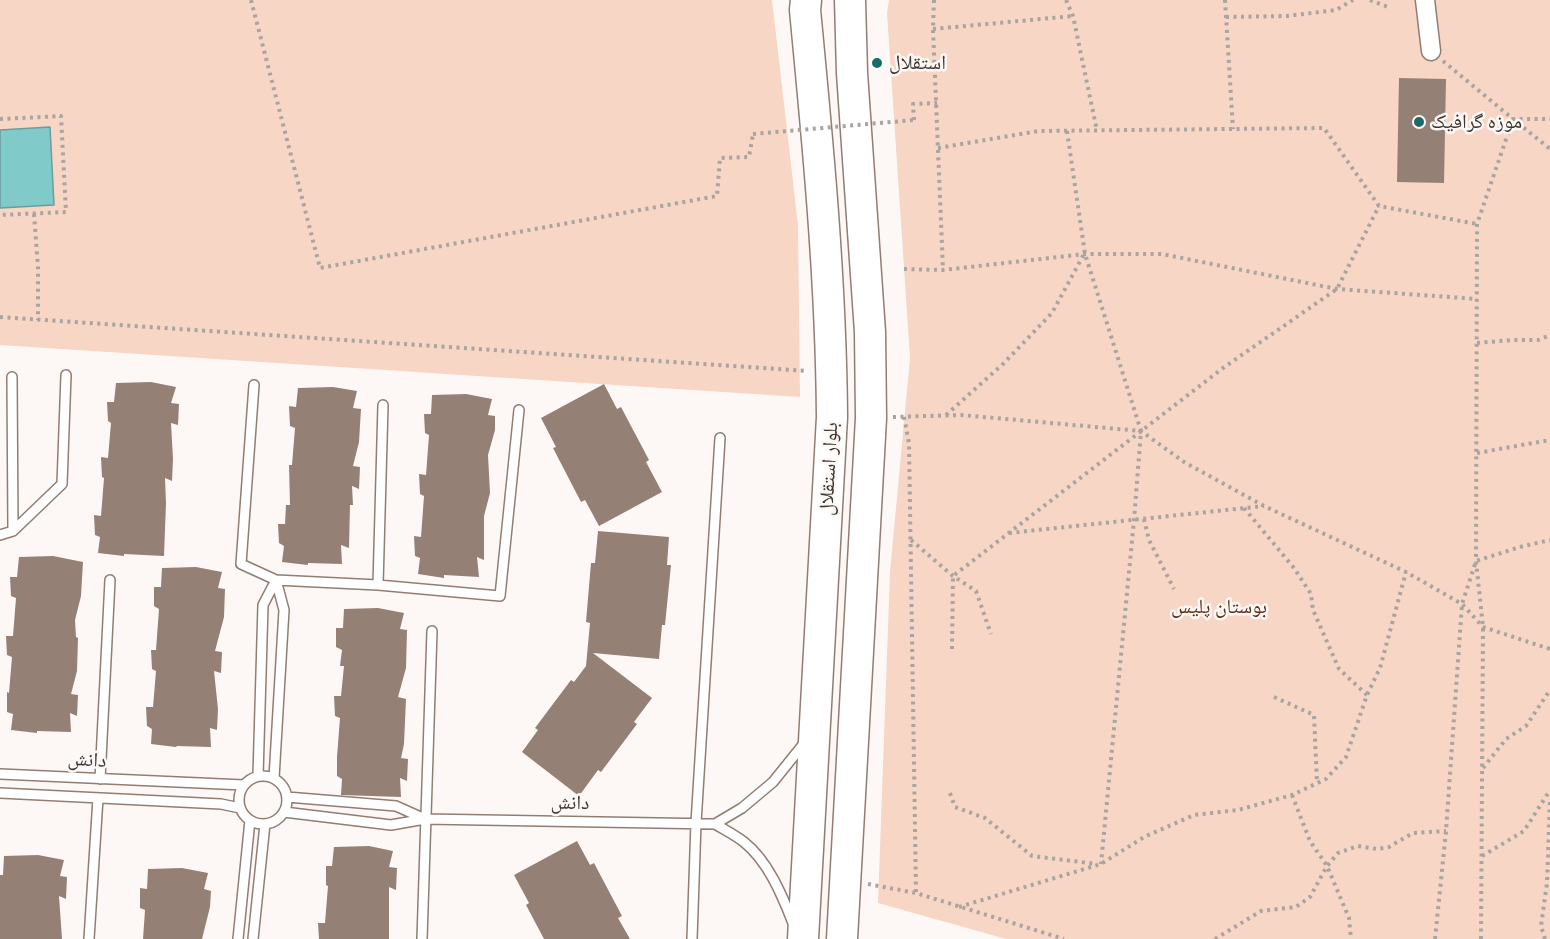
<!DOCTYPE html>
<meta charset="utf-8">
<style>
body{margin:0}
canvas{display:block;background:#fdf8f6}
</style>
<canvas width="1550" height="939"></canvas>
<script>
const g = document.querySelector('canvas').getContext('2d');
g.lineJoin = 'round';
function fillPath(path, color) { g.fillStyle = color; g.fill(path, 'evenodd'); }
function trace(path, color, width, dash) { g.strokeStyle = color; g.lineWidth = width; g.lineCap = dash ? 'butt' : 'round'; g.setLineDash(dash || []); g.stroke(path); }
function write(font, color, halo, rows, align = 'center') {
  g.font = font + ' Cabin,"Noto Naskh Arabic",sans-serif'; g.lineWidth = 5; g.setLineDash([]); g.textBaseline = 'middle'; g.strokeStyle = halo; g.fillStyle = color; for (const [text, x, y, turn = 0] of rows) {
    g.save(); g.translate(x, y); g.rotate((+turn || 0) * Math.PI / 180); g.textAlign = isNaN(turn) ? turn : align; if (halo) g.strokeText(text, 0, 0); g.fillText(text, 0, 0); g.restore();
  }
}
const green = new Path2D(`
 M0 0H772L798 225 800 397 0 345Z
 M889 0H1550V939H1006L878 903 890 572 910 358 887 13Z`);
const water = new Path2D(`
 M50 127 54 205 0 208V130Z`);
const building = new Path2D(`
 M1399 78 1446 79 1444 183 1397 182Z
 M151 382 176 387 171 403 179 404 178 425 171 423 173 459 172 481 165 478 166 503 164 556 124 554V556L98 553 100 537 95 535 94 515 101 516 104 478 102 477 101 457 108 458 111 423 108 421 107 402H114L116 383Z
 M604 384 617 409 621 407 649 460 646 462 662 492 599 526 585 500 581 502 553 448 556 447 541 418Z
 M333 387 357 391 353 408 361 409 359 442 353 466 360 467 359 489 352 486 353 505H350L349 548 341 545 342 564 308 563V565L282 562 284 546 279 543 278 524H285L286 505H290L289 465H292L295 428 290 426 289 406 296 407 298 388Z
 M466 394 492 399 488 415 495 416V430L488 455 490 493 484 516V560L477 557 479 577 444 575V578L418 574 420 558 415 556 414 536 421 537 424 496 420 494 419 474 426 475 429 435 425 433 424 414H431L432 395Z
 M598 531 669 537 667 565H671L665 625H662L659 659 593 653 652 698 634 722 637 724 601 772 598 770 579 796 522 752 538 730 535 728 571 680 574 682 586 666 590 623 586 622 591 563H595Z
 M53 556 83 562 81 596 75 620 76 637 78 638 77 671 71 694 78 695 77 716 70 713 71 732 37 731V733L11 730 13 714 7 712V692L9 693 12 657 7 655 6 636H13L16 598 11 596 10 577H17L19 557Z
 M196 567 222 572 218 588 225 589 224 617 215 651 222 652 221 673 214 671 218 709 217 730 210 728 211 747 177 746 176 747 151 744 152 729 147 726 146 707H153L156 671 152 669 151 650H156L159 609 154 606V587H161L162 568Z
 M378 608 404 613 400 629 407 630 406 668 398 697 406 699 404 744 401 758 408 759 407 781 400 778 401 797 341 795 342 779 337 776V757L340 718 335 716 334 696H341L344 666H340L342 650 336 647V628H343L344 609Z
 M577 841 590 865 594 863 622 916 618 918 630 939H544L526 905 529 903 514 875Z
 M369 846 393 851 389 867 397 868 396 890 389 887V939H319L318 923H325L328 886 326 885V866H332L334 847Z
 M38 855 64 860 60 876 67 877 66 899 59 896 62 939H0V875H3L4 856Z
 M182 868 208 873 204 889 211 891 210 907 202 939H143L145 910 140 908V888L147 889 148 869Z`);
const path = new Path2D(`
 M251 0 320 268 717 196 720 158 749 157 753 134
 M934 0 933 29 943 270
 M1066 0 1073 16 1097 131
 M1225 0 1233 129
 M1370 0 1388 7
 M1226 17 1287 16 1336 10 1353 0
 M933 29 1073 16
 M1443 61 1513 119H1550
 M0 119 61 116 66 212 0 215
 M914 120 913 104 937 103
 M1067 131 1085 254 1141 431 1134 520 1101 864
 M938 148 1038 131 1324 128 1379 206 1477 224
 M34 214 38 267V320
 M904 269 943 270 1085 254H1162L1337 289 1477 299
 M0 317 807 371
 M1477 343 1512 340H1538L1550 335
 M946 415 1003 364 1052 313 1084 254
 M893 417 961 415 1141 431 1184 462 1264 506 1406 572 1462 604 1483 627 1550 649
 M904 417 909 443 916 893
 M1477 453 1550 440
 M1244 508 1294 568 1311 594 1313 610 1339 669 1367 695
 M1144 519 1149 540 1174 589
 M1009 533 1264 506
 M911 540 953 576 976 591 991 634
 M952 649 953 576 1223 368 1337 289 1379 206
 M1274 697 1314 715 1317 783
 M1483 768 1506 739 1526 726 1550 690
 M950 793 955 807 985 818 1032 856 1097 864
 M1292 795 1310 841 1327 866 1349 918 1351 939
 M1482 856 1524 831 1550 790
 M868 884 916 893 1064 939
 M959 907 1101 864 1144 837 1194 815 1238 810 1292 795 1326 779 1346 757 1367 695 1380 668 1406 572
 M1215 939 1261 911 1296 907 1310 897 1327 866 1338 853 1358 846 1377 849 1389 847 1413 833 1446 831
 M1435 939 1446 831 1462 604 1476 561 1520 547 1550 540
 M1481 939 1483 627 1476 561 1477 224 1513 119 1550 149
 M1545 939 1541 926 1547 883 1550 799`);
const lane = new Path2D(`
 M12 377 13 531
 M254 385 241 564 276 580 378 585 500 596 519 410
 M0 535 13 531 62 484 66 375
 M378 585 383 405
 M0 774 244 785
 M239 800a24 24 0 1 1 48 0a24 24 0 1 1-48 0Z
 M258 776 263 605 276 580
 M274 778 284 610 276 580
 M100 779 110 580
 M0 793 221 804 240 808
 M287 797 396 806 425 819
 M284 812 391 825 425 819 715 824C725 830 735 835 744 842 768 861 782 895 793 923
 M715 824 742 808 773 782 806 741
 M89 939 98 798
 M238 939 250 820
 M253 939 265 824
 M422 939 432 631
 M692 939 696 823 720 438`);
const street = new Path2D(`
 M1425 0 1431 51`);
const primary = new Path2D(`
 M803 939 832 417C831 281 818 145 805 10L806 0
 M842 939 871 418 870 332 852 73 850 0`);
const pathBridge = new Path2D(`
 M753 134 914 120`);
const markers = [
 [877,63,6,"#1b6969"],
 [1419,122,6,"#1b6969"]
];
const poiNames = [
 ["استقلال",889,63],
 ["موزه گرافیک",1431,122]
];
const streetNames = [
 ["بلوار استقلال",829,469,-87],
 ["دانش",87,760,3],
 ["دانش",570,803,1]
];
const parkNames = [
 ["بوستان پلیس",1219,607]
];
fillPath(green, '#f7d6c6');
fillPath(water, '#80caca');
trace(water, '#6c9d9c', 1.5);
fillPath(building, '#958075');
trace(lane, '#927d73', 12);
trace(street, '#927d73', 21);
trace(primary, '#927d73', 33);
trace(path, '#aaa4a0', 4, [3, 4.5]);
trace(lane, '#fff', 9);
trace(street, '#fff', 18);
trace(primary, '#fff', 30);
trace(pathBridge, '#aaa4a0', 4, [3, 4.5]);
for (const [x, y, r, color] of markers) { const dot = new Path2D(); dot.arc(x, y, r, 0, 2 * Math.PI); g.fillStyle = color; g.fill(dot); trace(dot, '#fdf8f6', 2); }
write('20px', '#3e3530', '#fdf8f6', poiNames, 'left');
write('20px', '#3e3530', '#fdf8f6', streetNames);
write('20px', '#5c2a0d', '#fdf8f6', parkNames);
</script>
